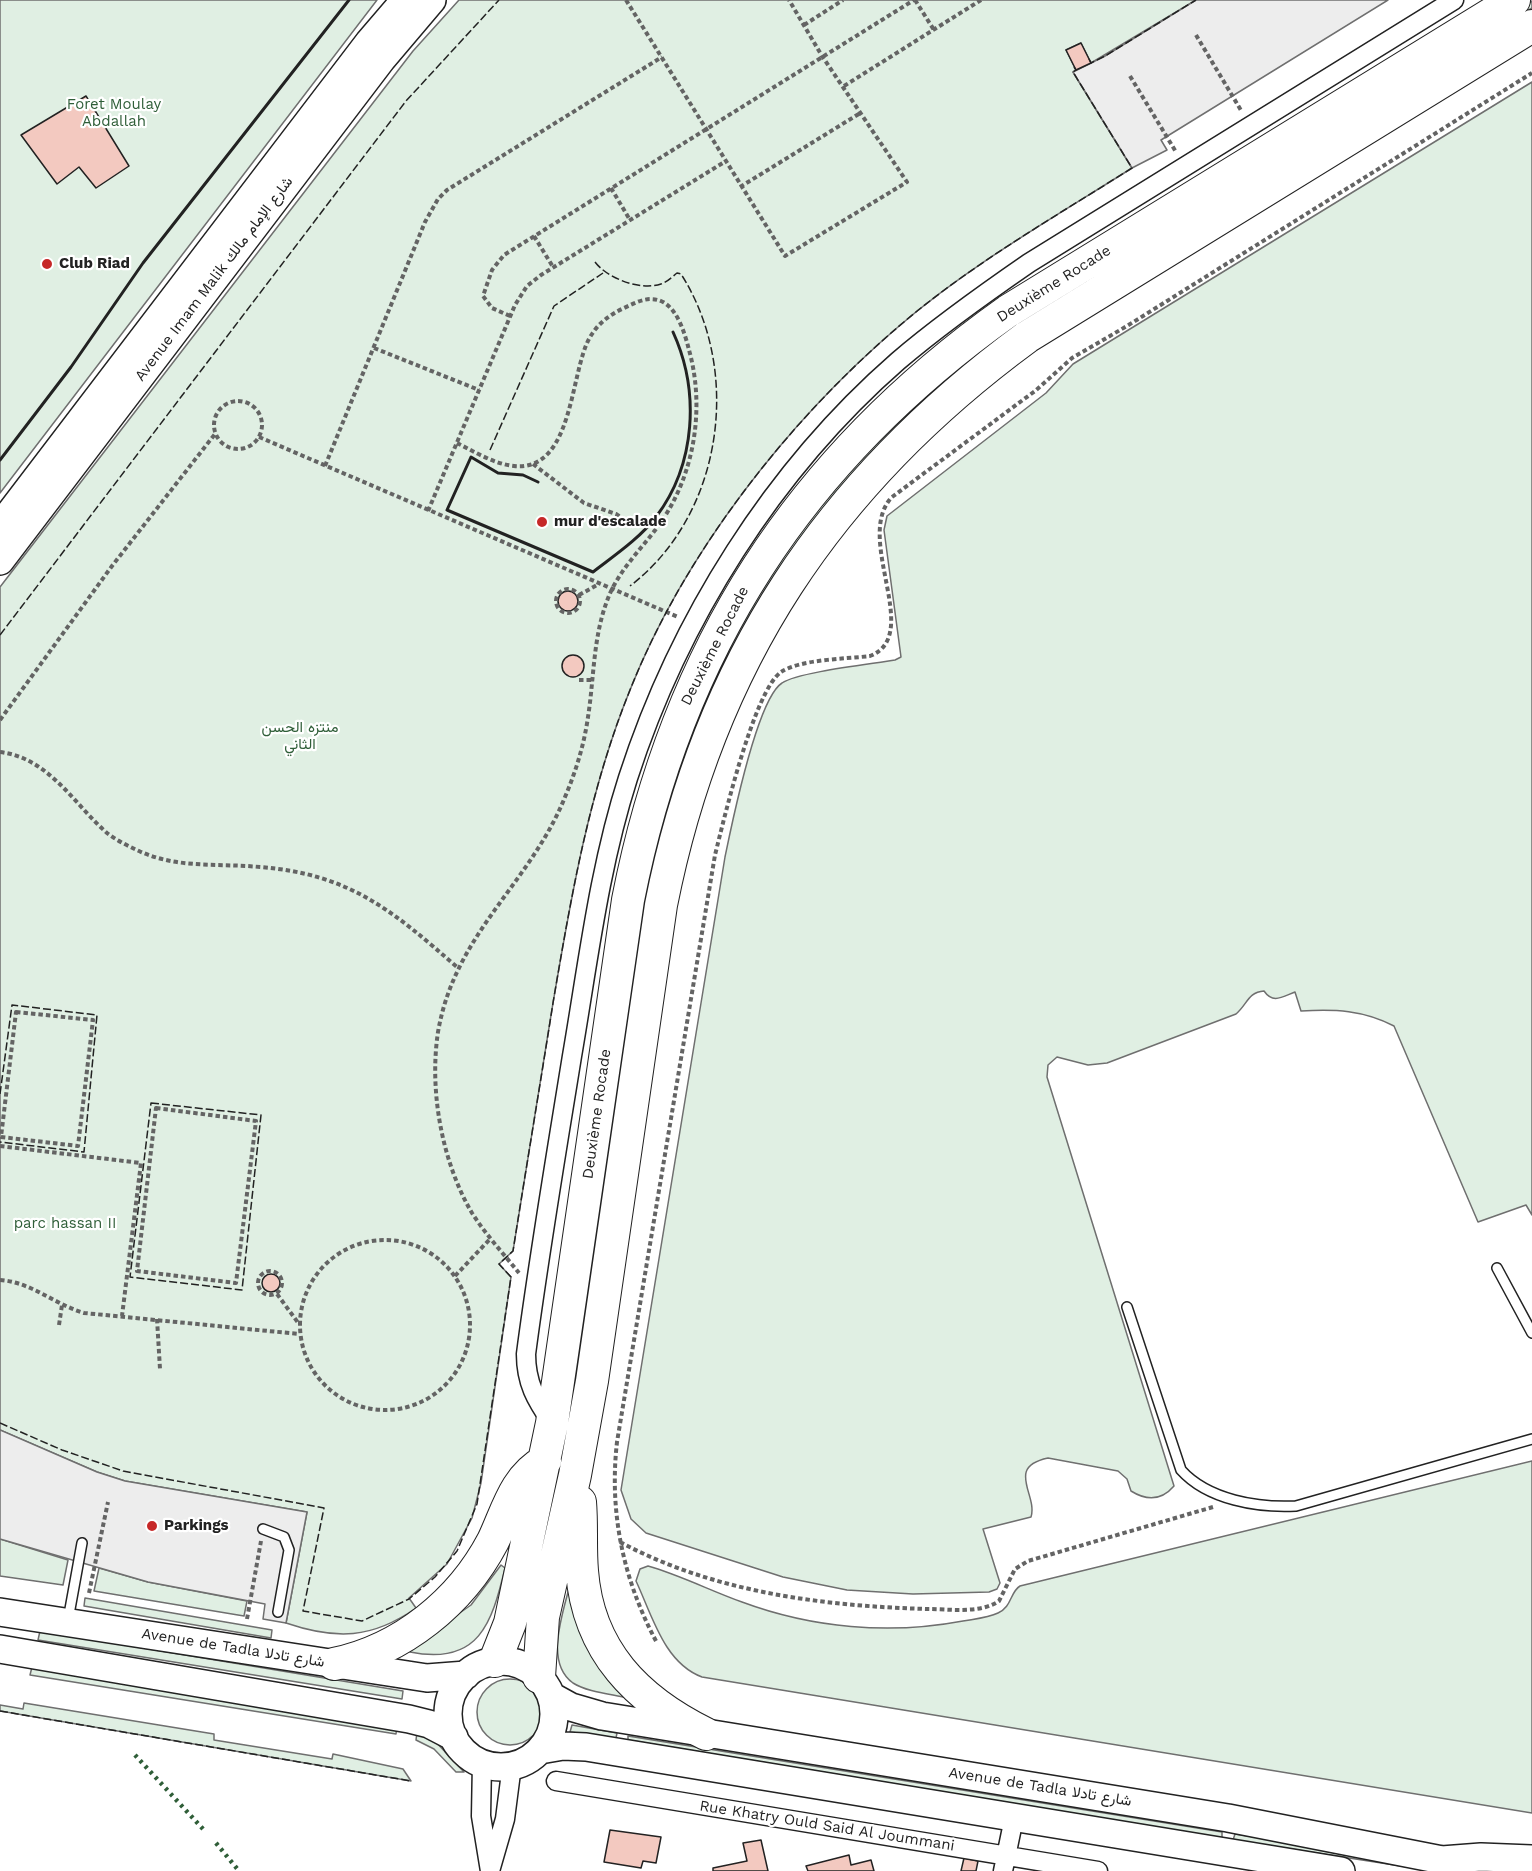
<!DOCTYPE html>
<meta charset="utf-8">
<style>
body{margin:0}
canvas{display:block;background:#fff}
</style>
<canvas width="1532" height="1871"></canvas>
<script>
const g = document.querySelector('canvas').getContext('2d');
g.lineJoin = 'round';
function fillPath(path, color) { g.fillStyle = color; g.fill(path, 'evenodd'); }
function trace(path, color, width, dash) { g.strokeStyle = color; g.lineWidth = width; g.lineCap = dash ? 'butt' : 'round'; g.setLineDash(dash || []); g.stroke(path); }
function write(font, color, halo, rows, align = 'center') {
  g.font = font + ' "Work Sans",Vazirmatn,sans-serif'; g.lineWidth = 4.5; g.setLineDash([]); g.textBaseline = 'middle'; g.strokeStyle = halo; g.fillStyle = color; for (const [text, x, y, turn = 0] of rows) {
    g.save(); g.translate(x, y); g.rotate((+turn || 0) * Math.PI / 180); g.textAlign = isNaN(turn) ? turn : align; if (halo) g.strokeText(text, 0, 0); g.fillText(text, 0, 0); g.restore();
  }
}
const green = new Path2D(`
 M0 0H377L0 493Z
 M459 0H1196L1091 63 1081 43 1066 50 1076 70 1073 72 1132 168C1053 218 970 265 898 327 787 422 684 554 630 690 589 791 571 897 553 1003 540 1086 526 1168 513 1251L499 1264 511 1277 481 1483 472 1518 447 1564 409 1598 416 1608C372 1639 336 1640 286 1623L307 1512 125 1481 97 1472 0 1430V587L413 51Z
 M1532 1V8L1027 322C995 345 963 367 933 393 785 524 689 698 649 891L569 1439 529 1626 524 1625 560 1464 645 890 674 776 718 667 755 598 822 501 901 414 1023 316Z
 M1532 82V1215L1526 1205 1478 1222 1394 1026C1363 1010 1335 1009 1301 1011L1295 992C1282 997 1273 1004 1264 991 1248 992 1247 1005 1236 1014L1107 1063 1088 1065 1057 1057 1048 1065 1047 1077 1174 1486C1162 1500 1147 1501 1131 1491L1127 1479 1118 1471 1048 1458C1005 1467 1038 1495 1031 1517L983 1529 1000 1583 997 1589 989 1592 913 1594 847 1590 783 1577 646 1533 631 1519 621 1490 725 857C732 823 757 699 782 683 798 672 872 664 895 660L901 657 884 530 887 516 1046 393 1073 364Z
 M1532 1461V1813L702 1677C664 1663 652 1615 636 1581L640 1569 648 1566C680 1575 711 1591 742 1602 812 1628 889 1635 963 1621 974 1619 988 1618 998 1613 1012 1607 1010 1592 1020 1586Z
 M0 1539 68 1560 63 1585 0 1576Z
 M501 1565 505 1568C492 1623 479 1666 410 1652V1648L471 1605Z
 M99 1568 148 1582 247 1601 244 1616 94 1591Z
 M572 1576 628 1698C611 1694 587 1692 573 1683 542 1661 566 1606 572 1576Z
 M85 1598 272 1630 271 1638 84 1606Z
 M40 1631 403 1691 402 1699 38 1640Z
 M32 1667 397 1726 396 1734 30 1675Z
 M477 1712a33 33 0 1 1 66 0a33 33 0 1 1-66 0Z
 M24 1703 214 1734V1740L332 1759 333 1754 403 1769 411 1781 0 1711V1705L23 1709Z
 M572 1725 617 1733 616 1738 570 1732Z
 M417 1732 434 1740 464 1772H456L434 1749 416 1740Z
 M628 1736 1222 1832V1838L628 1740Z
 M1235 1834 1300 1844 1433 1871 1233 1840Z`);
const parking = new Path2D(`
 M1196 0H1388L1161 140 1167 150 1132 168 1073 72 1105 56Z
 M0 1430 97 1472 125 1481 307 1512 286 1623 263 1619 265 1604 148 1582 0 1539Z`);
const building = new Path2D(`
 M1081 43 1091 63 1076 70 1066 50Z
 M86 96 129 166 96 188 79 167 57 184 21 135Z
 M558 601a10 10 0 1 1 20 0a10 10 0 1 1-20 0Z
 M562 666a11 11 0 1 1 22 0a11 11 0 1 1-22 0Z
 M262 1283a9 9 0 1 1 18 0a9 9 0 1 1-18 0Z
 M610 1830 661 1837 656 1863 643 1861 641 1868 604 1862Z
 M761 1840 768 1871H713V1868L747 1861 743 1843Z
 M849 1855 851 1865 871 1860 874 1871H808L806 1866Z
 M964 1858 978 1861 976 1871H961Z`);
const path = new Path2D(`
 M626 0 785 256 907 182 822 56 789 0
 M915 0 934 30
 M804 25 843 0
 M1196 35 1242 112
 M1130 76 1176 152
 M844 86 981 0
 M740 187 862 112
 M611 188 630 220
 M534 236 553 267
 M510 316 492 308 483 296 492 270 504 255 914 0
 M374 348 479 390
 M214 425a24 24 0 1 1 48 0a24 24 0 1 1-48 0Z
 M259 437 678 617
 M457 443C475 452 494 464 514 466 573 472 570 374 589 339 597 324 609 315 624 308 637 302 649 295 663 302 678 310 685 334 689 350 705 407 695 473 661 522 643 548 618 570 607 601 593 638 594 679 588 717 584 745 576 771 565 797 530 884 455 933 438 1032 429 1091 442 1162 472 1213 486 1235 503 1253 519 1273
 M533 464 584 503 616 514 630 523
 M325 466 425 222 438 199 447 190 662 57
 M428 511 515 305 527 286 541 275 726 161
 M556 601a12 12 0 1 1 24 0a12 12 0 1 1-24 0Z
 M579 595 599 584
 M579 680H592
 M0 720 112 566 215 434
 M0 752C49 758 73 803 107 833 116 840 128 846 139 851 178 869 218 863 260 867 350 874 393 911 458 968
 M16 1012 93 1020 78 1146 1 1137Z
 M156 1108 256 1121 236 1283 137 1271Z
 M0 1146 141 1163 122 1316
 M300 1325a85 85 0 1 1 170 0a85 85 0 1 1-170 0Z
 M258 1283a12 12 0 1 1 24 0a12 12 0 1 1-24 0Z
 M455 1276 490 1239
 M0 1280C31 1282 54 1304 84 1313L299 1334
 M277 1294 299 1324
 M157 1319 160 1369
 M59 1325 62 1305
 M620 1542C713 1592 822 1606 927 1609 949 1609 980 1614 999 1601L1015 1569 1028 1561 1213 1507
 M89 1593 108 1502
 M247 1619 261 1541
 M656 1641C623 1579 609 1512 617 1442L715 855C724 819 754 691 781 672 801 659 846 659 870 656 924 635 853 538 892 497L1035 391 1072 358 1127 326 1532 73`);
const lane = new Path2D(`
 M1497 1268 1532 1333
 M1127 1307 1181 1470C1208 1500 1258 1508 1296 1506L1532 1439
 M263 1529 284 1537 289 1550 278 1612
 M68 1620 82 1543`);
const street = new Path2D(`
 M552 1423C536 1400 526 1383 526 1354 539 1255 556 1155 572 1056 588 963 599 868 628 778 679 620 773 470 898 361 940 325 984 294 1029 263L1454 0
 M482 1763 481 1816 490 1871
 M556 1781 1098 1871
 M490 1871 505 1819 512 1765
 M1003 1871 1014 1818`);
const primary = new Path2D(`
 M0 526 369 42 405 0
 M0 561 382 59 432 0
 M0 1612 427 1678 466 1675
 M0 1649 409 1719 429 1724 454 1737
 M448 1714a53 53 0 1 1 106 0a53 53 0 1 1-106 0Z
 M551 1696 571 1707 602 1716 1228 1818 1442 1860 1481 1857 1532 1859
 M540 1750 563 1746 586 1747 1341 1871`);
const highway = new Path2D(`
 M580 1502C582 1525 580 1548 582 1571 588 1651 637 1700 706 1734
 M495 1661 510 1623 552 1423 628 900C677 649 799 459 1008 311L1514 0
 M334 1664C402 1650 461 1602 493 1541 507 1512 514 1478 545 1461
 M539 1677 543 1617 575 1475 592 1381 661 905C709 662 828 483 1027 337L1532 26`);
const hedge = new Path2D(`
 M135 1755 203 1829
 M216 1843 239 1871`);
const fence = new Path2D(`
 M1089 59 1091 63 1105 56 1196 0
 M595 262C607 278 640 291 661 284 667 282 672 277 677 273L681 274C743 371 723 515 630 586
 M490 450 554 306 603 273
 M0 635 406 101 499 0
 M0 1094 12 1005 97 1015 84 1152 0 1142
 M151 1103 261 1115 242 1290 130 1277Z
 M0 1423 62 1450 123 1471 324 1508 303 1611 362 1621 409 1599 435 1577 457 1551 477 1504 511 1277 499 1264 513 1251C526 1168 540 1086 553 1003 571 897 589 791 630 690 684 554 787 422 898 327 970 265 1053 218 1132 168L1073 72 1076 70 1074 67
 M0 1711 411 1781`);
const wall = new Path2D(`
 M0 460 71 367 143 263 349 0
 M538 482 523 475 498 473 471 457 447 510 593 572C615 555 639 539 656 517 696 464 700 391 673 332`);
const markers = [
 [47,264,6,"#c62828"],
 [542,522,6,"#c62828"],
 [152,1526,6,"#c62828"]
];
const parkNames = [
 ["Foret Moulay",114,105],
 ["Abdallah",114,122],
 ["منتزه الحسن",300,728],
 ["الثاني",300,745],
 ["parc hassan II",65,1224]
];
const poiNames = [
 ["Club Riad",59,264],
 ["mur d'escalade",554,522],
 ["Parkings",164,1526]
];
const streetNames = [
 ["Avenue Imam Malik شارع الإمام مالك",214,279,-53],
 ["Deuxième Rocade",1054,284,-32],
 ["Deuxième Rocade",715,646,-63],
 ["Deuxième Rocade",597,1114,-82],
 ["Avenue de Tadla شارع تادلا",233,1648,9],
 ["Avenue de Tadla شارع تادلا",1040,1787,9],
 ["Rue Khatry Ould Said Al Joummani",827,1826,9]
];
fillPath(green, '#e0efe3');
trace(green, '#6f6f6f', 1.5);
fillPath(parking, '#ededed');
trace(parking, '#6f6f6f', 1.5);
fillPath(building, '#f3c9c0');
trace(building, '#222', 1.5);
trace(lane, '#222', 12);
trace(street, '#222', 21);
trace(primary, '#222', 30);
trace(highway, '#222', 34);
trace(path, '#646464', 4, [4.5, 3]);
trace(lane, '#fff', 9);
trace(street, '#fff', 18);
trace(primary, '#fff', 27);
trace(highway, '#fff', 32);
trace(hedge, '#2f5e38', 4.5, [3, 4.5]);
trace(fence, '#222', 1.5, [8, 3]);
trace(wall, '#222', 3);
for (const [x, y, r, color] of markers) { const dot = new Path2D(); dot.arc(x, y, r, 0, 2 * Math.PI); g.fillStyle = color; g.fill(dot); trace(dot, '#fff', 2); }
write('15px', '#2f5e38', '#fff', parkNames);
write('bold 15px', '#222', '#fff', poiNames, 'left');
write('15px', '#222', '#fff', streetNames);
</script>
